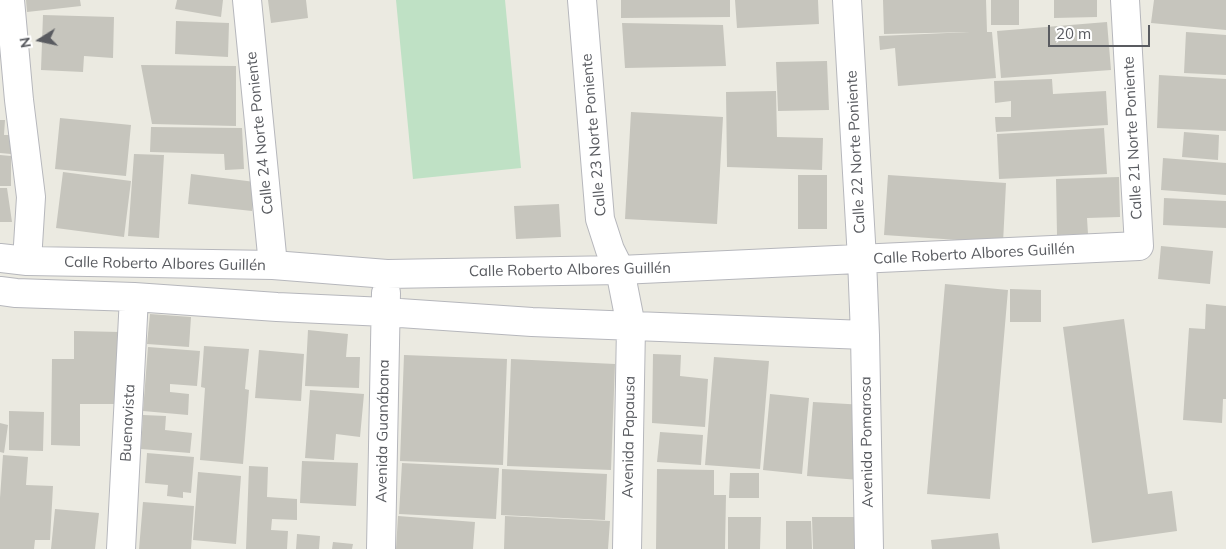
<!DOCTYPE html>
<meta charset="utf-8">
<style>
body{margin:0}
#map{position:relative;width:1226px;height:549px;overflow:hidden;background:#ebeae1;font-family:Mulish,sans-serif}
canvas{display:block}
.north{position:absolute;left:15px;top:15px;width:50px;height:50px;-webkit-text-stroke:4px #fff;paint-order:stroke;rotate:260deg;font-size:14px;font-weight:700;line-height:20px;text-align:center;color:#595b60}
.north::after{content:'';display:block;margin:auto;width:18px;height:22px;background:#595b60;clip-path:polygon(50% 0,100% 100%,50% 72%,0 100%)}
.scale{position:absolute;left:1048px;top:25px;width:102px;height:22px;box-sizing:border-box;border:2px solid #595b60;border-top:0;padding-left:6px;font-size:15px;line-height:18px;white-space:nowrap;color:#595b60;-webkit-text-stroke:4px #fff;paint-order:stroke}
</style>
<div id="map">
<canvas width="1226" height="549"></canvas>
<div class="north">N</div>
<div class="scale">20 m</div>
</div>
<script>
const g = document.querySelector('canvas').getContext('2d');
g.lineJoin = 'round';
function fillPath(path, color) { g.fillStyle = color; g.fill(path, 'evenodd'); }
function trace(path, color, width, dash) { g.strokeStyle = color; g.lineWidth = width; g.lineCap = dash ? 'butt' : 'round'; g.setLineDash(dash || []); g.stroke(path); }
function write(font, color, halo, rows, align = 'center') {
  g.font = font + ' Mulish,sans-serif'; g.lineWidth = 5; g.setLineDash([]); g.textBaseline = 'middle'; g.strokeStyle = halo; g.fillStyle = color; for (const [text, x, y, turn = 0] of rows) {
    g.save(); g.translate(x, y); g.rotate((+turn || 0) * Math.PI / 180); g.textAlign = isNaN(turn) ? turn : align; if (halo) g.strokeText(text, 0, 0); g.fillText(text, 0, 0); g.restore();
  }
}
const green = new Path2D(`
 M396 0H505L521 168 413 179Z`);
const building = new Path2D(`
 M26 0H80L81 6 27 12Z
 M177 0H223L221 17 175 9Z
 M268 0H306L308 18 271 23Z
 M621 0H730V17L621 18Z
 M735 0H818L819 24 737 28Z
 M883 0H986L987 32H992L996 78 898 86 895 48 880 50 879 36 970 32 884 34Z
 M991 0H1019V25H991Z
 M1054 0H1097V17L1054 18Z
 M1154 0H1226V30L1151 23Z
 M43 15 114 17 113 58 84 56 83 72 41 70Z
 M176 21 229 23 228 57 175 54Z
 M1107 22 1111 70 1001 78 997 31Z
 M622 23 723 25 726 66 625 68Z
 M1186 32 1226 35V75L1184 73Z
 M827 61 829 110 778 111 776 62Z
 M141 65 236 66V126L152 124Z
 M1159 75 1226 79V131L1157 128Z
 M1052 79 1053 94 1106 91 1108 125 996 132 995 117H1011V101L995 103 994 81Z
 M776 91 777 137 823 138 822 170 727 167 726 92Z
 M631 112 723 117 717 224 625 219Z
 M60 118 131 125 126 176 55 169Z
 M0 120H5L4 135H12L11 154 0 153Z
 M151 127 242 128 244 169 225 170 224 154 150 152Z
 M1104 128 1107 174 999 179 997 134Z
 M1184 132 1219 135 1218 160 1182 157Z
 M134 154 164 155 159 238 128 236Z
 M0 155 11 156V186H0Z
 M1163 158 1226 163V195L1161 190Z
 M63 172 131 181 124 237 56 228Z
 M191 174 255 182 252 211 188 204Z
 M798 175H827V229H798Z
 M888 175 1006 183 1003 243 884 235Z
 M1119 177 1120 217 1087 218 1088 234 1057 235 1056 179Z
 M0 188H7L12 222H0Z
 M1164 198 1226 201V228L1163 225Z
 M559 204 561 237 516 239 514 206Z
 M1161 246 1213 251 1210 284 1158 279Z
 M945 284 1008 290 990 499 927 494Z
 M1010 289 1041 290V322H1010Z
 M1206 304 1226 306V399H1223L1222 423 1183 420 1189 328 1205 329Z
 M150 314 191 317 189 347 147 344Z
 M1124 319 1148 494 1172 491 1177 531 1092 543 1063 327Z
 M308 330 348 334 346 357H360L359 388 305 386Z
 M74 331 120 332 119 404H80V446L51 445 52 359H74Z
 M204 346 249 349 245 389 249 390 243 464 200 460 205 388 201 387Z
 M148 347 200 351 197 386 170 384V392L189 394 188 415 143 411Z
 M259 350 304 354 301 401 255 398Z
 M653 354 681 355 680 376 708 379 705 427 652 423Z
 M404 355 507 359 503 465 400 461Z
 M714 357 769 361 760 469 705 465Z
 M511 359 615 364 611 470 507 466Z
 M310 390 364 394 360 437 336 434 334 460 305 458Z
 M770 394 809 398 802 474 763 470Z
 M813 402 865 405 860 480 807 476Z
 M9 411 44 412 43 451 9 450Z
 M143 415 166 416 165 430 192 433 190 453 141 449Z
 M0 423 8 425 4 453 0 452Z
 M660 432 703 435 701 465 657 462Z
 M147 453 194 457 191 493 183 492V498L167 496 168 485 145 483Z
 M3 455 28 457 26 485 53 486 50 540H35L34 549H0V498Z
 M302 461 358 463 356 506 300 503Z
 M402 463 499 468 496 519 399 514Z
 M249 466 268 467 267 497 297 499V520L272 519 271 530 288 531 287 549H246Z
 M502 469 607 474 605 520 501 515Z
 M657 469 714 470V495H726L725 549H656Z
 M198 472 241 476 236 544 193 540Z
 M730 473H759V498H729Z
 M143 502 194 506 191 549H139Z
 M55 509 99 513 95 549H51Z
 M398 516 475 522 473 549H396Z
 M505 516 610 521 608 549H504Z
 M728 517H761L760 549H728Z
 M812 517H857L858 549H813Z
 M786 521H811L812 549H786Z
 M998 533 1000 549H932L931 540Z
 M297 534 320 536 319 549H296Z
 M333 542 353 544 352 549H332Z`);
const minor = new Path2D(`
 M10 0 19 100 31 197 27 261
 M247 0 273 265
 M582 0 600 219 610 250 620 270 631 326 627 549
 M847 0 862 259 865 335 869 549
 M0 258 27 261 273 265 387 274 620 270 1139 246 1125 0
 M0 291 16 293 134 297 277 307 385 312 532 322 865 335
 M121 549 134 297
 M381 549 386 293`);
const streetNames = [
 ["Calle 24 Norte Poniente",260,133,-96],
 ["Calle 23 Norte Poniente",594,135,-95],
 ["Calle 21 Norte Poniente",1133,138,-93],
 ["Calle 22 Norte Poniente",856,152,-93],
 ["Calle Roberto Albores Guillén",974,254,-3],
 ["Calle Roberto Albores Guillén",165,264,1],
 ["Calle Roberto Albores Guillén",570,270,-1],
 ["Buenavista",128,423,-87],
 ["Avenida Guanábana",383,431,-89],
 ["Avenida Papausa",629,437,-89],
 ["Avenida Pomarosa",867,442,-91]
];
fillPath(green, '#bfe1c5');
fillPath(building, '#c6c5bd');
trace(minor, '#b6b7bc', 30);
trace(minor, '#fff', 28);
write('15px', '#595b60', '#fff', streetNames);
</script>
